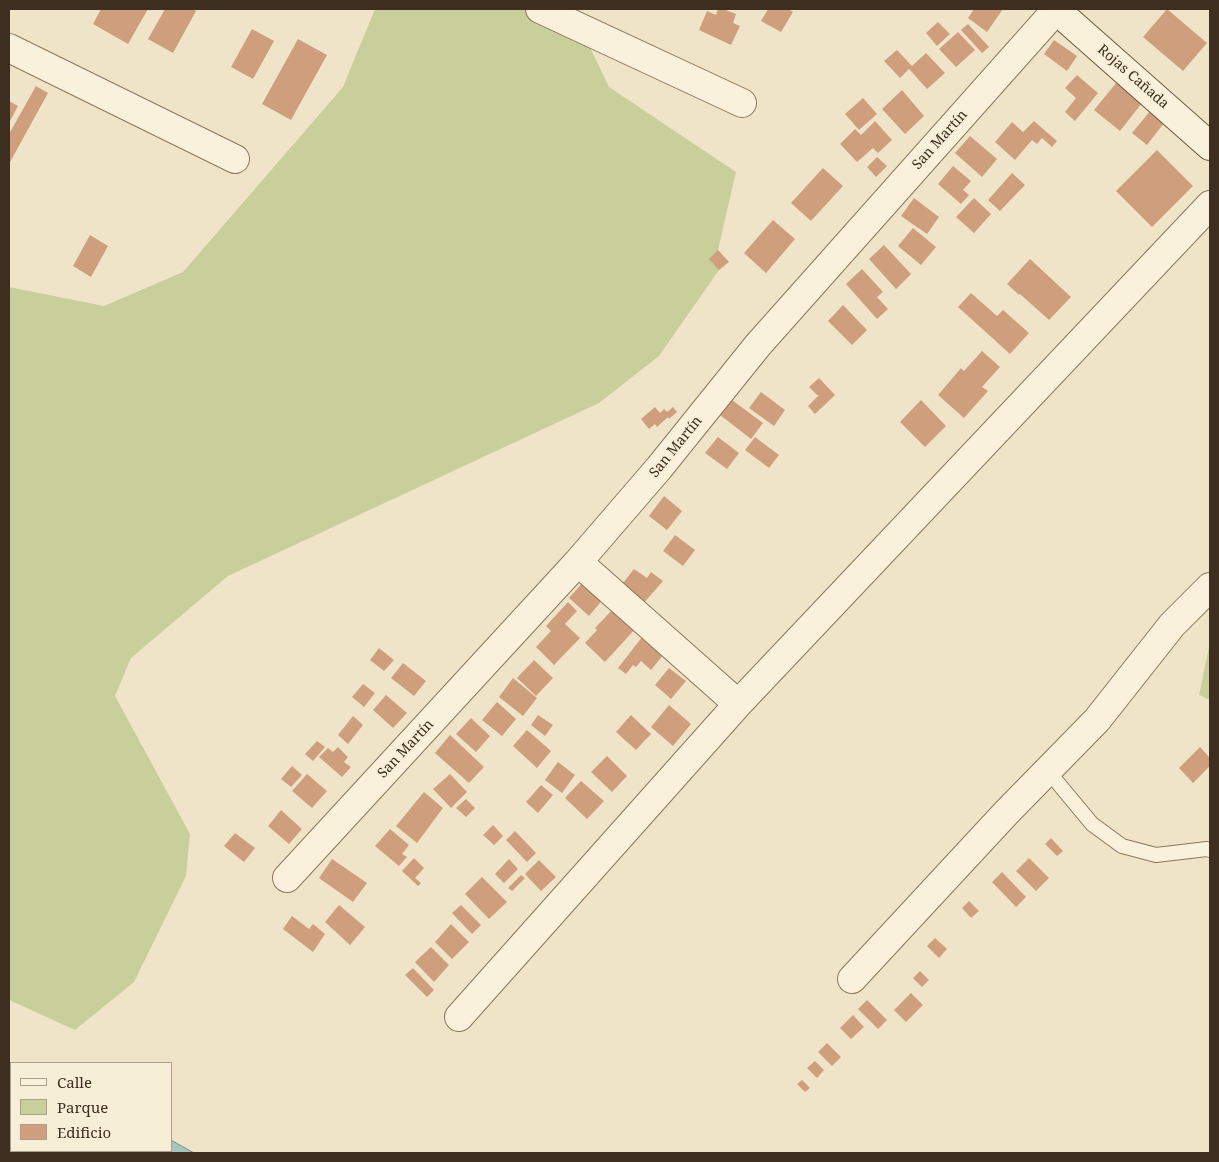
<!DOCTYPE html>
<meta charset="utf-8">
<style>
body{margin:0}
#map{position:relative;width:1219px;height:1162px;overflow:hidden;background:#f0e4c8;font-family:"Noto Serif",serif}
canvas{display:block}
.frame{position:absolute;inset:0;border:10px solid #3d2e20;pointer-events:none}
.legend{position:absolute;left:10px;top:1062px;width:162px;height:90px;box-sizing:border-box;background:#f7eed8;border:1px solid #ada18e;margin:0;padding:6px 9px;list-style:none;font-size:15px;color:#3d2e20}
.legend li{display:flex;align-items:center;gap:10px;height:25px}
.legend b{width:25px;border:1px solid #ada18e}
</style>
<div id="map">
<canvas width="1219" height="1162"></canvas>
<div class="frame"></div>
<ul class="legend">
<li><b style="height:6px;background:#faf1dc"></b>Calle</li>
<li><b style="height:14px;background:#c9cf9b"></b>Parque</li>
<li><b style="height:14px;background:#cf9f7d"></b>Edificio</li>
</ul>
</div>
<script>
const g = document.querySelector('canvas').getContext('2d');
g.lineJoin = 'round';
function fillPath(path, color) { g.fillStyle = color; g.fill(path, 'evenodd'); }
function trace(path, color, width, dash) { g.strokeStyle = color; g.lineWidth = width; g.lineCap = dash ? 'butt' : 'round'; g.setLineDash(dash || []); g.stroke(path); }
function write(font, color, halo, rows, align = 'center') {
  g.font = font + ' "Noto Serif",serif'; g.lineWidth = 4; g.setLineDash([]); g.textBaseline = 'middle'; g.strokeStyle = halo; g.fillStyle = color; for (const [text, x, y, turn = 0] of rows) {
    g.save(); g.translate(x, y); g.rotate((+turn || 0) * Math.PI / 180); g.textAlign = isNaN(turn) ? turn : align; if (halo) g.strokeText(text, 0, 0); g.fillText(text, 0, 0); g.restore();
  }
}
const green = new Path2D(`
 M375 9H577L574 14 609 87 736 172 718 250 719 270 659 356 599 403 228 576 131 658 115 696 190 834 186 876 134 982 75 1030 9 1000V287L104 306 183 272 343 87Z
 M1210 642V700L1199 695Z`);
const water = new Path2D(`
 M171 1140 194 1153H171L168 1151H171Z`);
const building = new Path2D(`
 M101 9H148L128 44 93 24Z
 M165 9H192L196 11 173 53 148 39Z
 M718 9H723L736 14 733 23 740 26 731 45 699 30 707 11 716 15Z
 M768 9H788L793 12 781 32 761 21Z
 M974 9H1003L987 32 968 18Z
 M1167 9 1207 43 1183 71 1143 37Z
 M938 22 950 34 937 46 926 33Z
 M968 24 989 47 982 53 961 30Z
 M252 29 274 41 253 79 231 67Z
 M958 32 975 50 956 67 939 49Z
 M298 39 327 55 291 120 262 104Z
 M1054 40 1077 56 1067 71 1044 54Z
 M897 50 912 66 926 53 945 73 927 89 909 69 900 78 884 61Z
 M1077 75 1098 93 1075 121 1065 112 1076 98 1065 88Z
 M1117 82 1142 103 1120 131 1094 110Z
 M36 86 48 93 9 164V134Z
 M902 90 924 116 905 134 882 109Z
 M863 98 877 114 859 130 845 114Z
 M9 101 18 106 9 123Z
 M1150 111 1164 123 1147 145 1132 133Z
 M875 121 892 140 878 153 873 148 857 162 840 144 855 129 861 135Z
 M1034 121 1057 141 1052 147 1042 138 1037 144 1032 140 1015 160 995 142 1012 122 1023 132Z
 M970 136 997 159 982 177 955 153Z
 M1157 150 1193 186 1152 227 1116 191Z
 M877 157 887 166 876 177 867 167Z
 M953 166 971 181 963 190 969 195 961 204 938 184Z
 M823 168 843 186 811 221 791 203Z
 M1012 173 1025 185 1000 211 988 200Z
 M914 198 939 217 927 234 901 216Z
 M974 198 991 214 974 233 956 217Z
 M773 220 795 239 766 273 744 253Z
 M913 228 936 247 921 265 898 246Z
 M90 235 108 246 91 277 73 266Z
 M884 245 911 274 896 289 869 259Z
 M718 250 729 262 719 270 709 259Z
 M1030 259 1071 297 1049 320 1020 294 1019 295 1007 284Z
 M862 269 883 292 877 297 888 309 877 319 846 284Z
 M971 293 997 316 1003 310 1029 333 1010 354 958 307Z
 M843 305 867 330 852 345 828 321Z
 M982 351 1000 367 982 387 988 391 964 418 938 395 961 368 964 371Z
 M819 378 835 395 815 414 808 406 819 395H817L809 387Z
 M761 392 785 410 774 426 749 408Z
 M732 400 763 423 751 439 720 415Z
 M921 400 946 426 925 447 900 422Z
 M655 407 660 413 664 409 667 412 673 407 677 412 669 419 668 417 657 427 655 424 649 429 641 419Z
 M718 437 739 453 727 469 705 453Z
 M755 437 779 455 769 468 745 450Z
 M664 496 682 511 667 530 649 516Z
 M675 535 695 550 683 566 663 551Z
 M634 569 647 578 651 572 663 581 642 605 619 588Z
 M584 581 604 598 589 616 569 598Z
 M568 602 577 611 565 624 580 638 554 665 536 647 551 631 546 626Z
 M614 608 636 628 605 662 585 643 597 630 595 628Z
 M643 636 664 654 651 670 641 661 636 667 633 665 626 674 618 668Z
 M379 648 394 660 384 671 370 660Z
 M534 660 553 678 536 696 517 678Z
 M403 663 426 681 414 696 391 678Z
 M669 668 686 681 671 699 655 685Z
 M513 678 537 698 523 716 499 697Z
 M363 684 375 693 364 707 352 697Z
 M386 695 407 713 393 728 373 710Z
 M497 702 516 719 502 736 482 720Z
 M669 705 691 724 673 746 651 727Z
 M538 715 553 725 545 736 531 725Z
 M631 715 651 734 636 750 616 732Z
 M353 716 363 725 348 744 338 735Z
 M471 718 490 736 476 752 456 734Z
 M527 730 551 751 537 768 513 746Z
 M450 735 484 767 469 783 435 753Z
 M317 741 325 747 313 761 305 754Z
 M338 747 348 757 344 762 351 767 342 777 319 757 328 748 333 752Z
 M1200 747 1210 758V766L1193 783 1179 768Z
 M607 756 627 776 612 792 591 772Z
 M558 762 575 775 562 793 545 780Z
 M292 766 302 775 291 787 281 779Z
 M307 774 327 791 312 808 292 791Z
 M450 774 467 792 451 808 433 789Z
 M581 781 604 801 587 819 565 798Z
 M541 785 553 795 538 813 526 802Z
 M424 792 443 808 417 843 396 826Z
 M466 799 475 808 466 817 456 808Z
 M281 810 302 829 289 844 268 826Z
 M493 825 503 836 494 845 483 835Z
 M390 829 409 845 402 854 407 857 399 866 375 846Z
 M515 831 536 853 527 862 506 840Z
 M235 833 255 848 244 862 224 846Z
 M1051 838 1063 851 1057 856 1045 844Z
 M414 858 424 868 415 878 421 883 418 886 402 871Z
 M1029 858 1049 878 1036 891 1016 871Z
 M332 859 367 883 353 902 319 878Z
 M509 859 518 869 504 883 495 874Z
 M539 860 556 877 541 891 525 874Z
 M1002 872 1026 897 1016 907 992 882Z
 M521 875 525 878 512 891 508 888Z
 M482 877 507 902 489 919 465 894Z
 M969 901 979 911 971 918 962 908Z
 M339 905 365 927 350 945 325 922Z
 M461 905 481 925 472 934 452 913Z
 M292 916 309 929 313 924 325 934 313 952 283 929Z
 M451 924 469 942 452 959 435 942Z
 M935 938 947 949 939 958 927 946Z
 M431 947 449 965 434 982 415 962Z
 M413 968 434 990 427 997 405 975Z
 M920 971 929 980 922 987 913 978Z
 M911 993 923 1005 906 1022 894 1010Z
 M867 1000 887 1020 878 1029 858 1009Z
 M853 1015 864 1027 851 1039 840 1028Z
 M827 1043 841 1057 832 1066 818 1052Z
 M815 1061 824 1070 817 1078 807 1068Z
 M802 1080 810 1088 805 1092 797 1084Z
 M9 1109 11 1111V1129L9 1127Z`);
const lane = new Path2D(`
 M1048 771 1092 824 1122 846 1156 855 1207 849 1210 850`);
const street = new Path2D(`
 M540 9 742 103
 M9 48 235 159
 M578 562 738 704
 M287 878 578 562 659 468 758 345 1057 9
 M852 979 1006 813 1097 720 1172 625 1210 587
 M459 1017 738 704 1210 205`);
const secondary = new Path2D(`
 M1055 9 1210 146`);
const streetNames = [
 ["Rojas Cañada",1133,77,41],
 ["San Martín",940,140,-48],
 ["San Martín",676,447,-51],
 ["San Martín",406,749,-47]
];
fillPath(green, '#c9cf9b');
fillPath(water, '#a9c4bc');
trace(water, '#6f938a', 1);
fillPath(building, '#cf9f7d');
trace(lane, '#8d765c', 16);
trace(street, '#8d765c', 30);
trace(secondary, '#6f573f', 30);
trace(lane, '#faf1dc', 14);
trace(street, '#faf1dc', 28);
trace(secondary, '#faf1dc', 28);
write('14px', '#3d2e20', '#f7eed8', streetNames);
</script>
